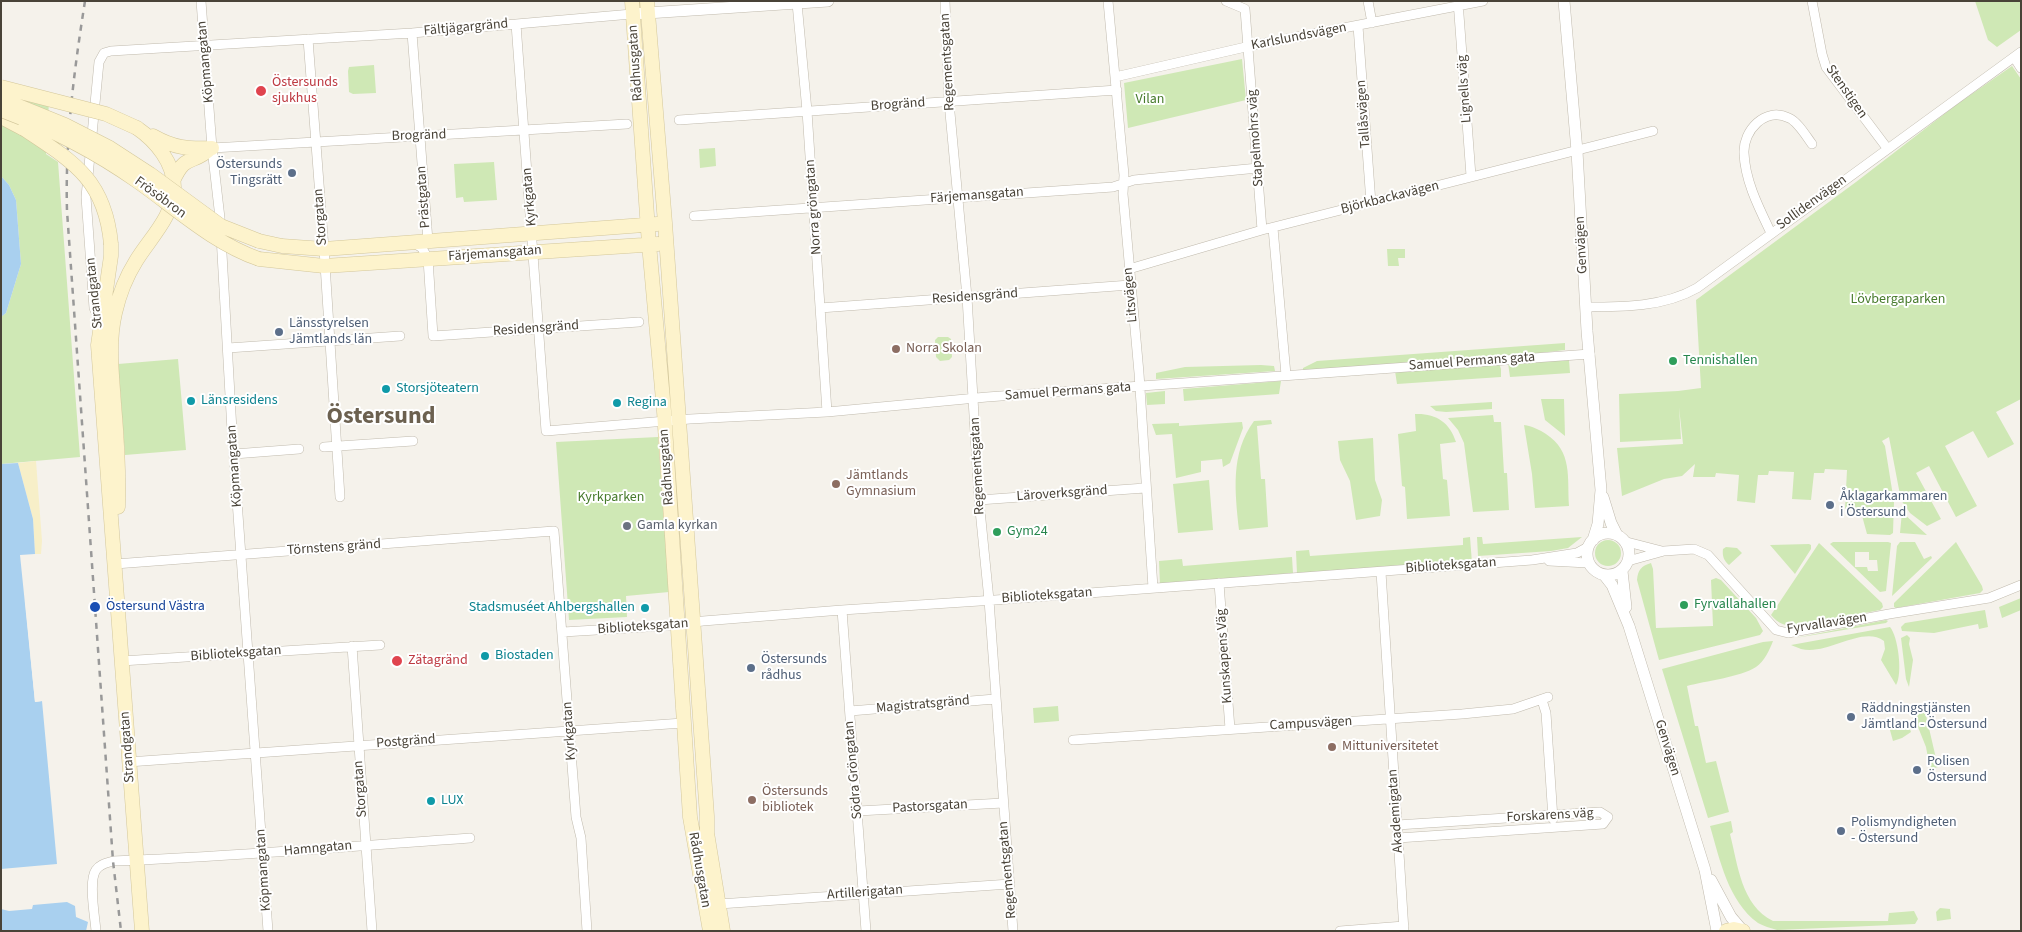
<!DOCTYPE html>
<meta charset="utf-8">
<style>
body{margin:0}
#map{position:relative;width:2022px;height:932px;overflow:hidden;background:#f5f2eb;font-family:"Source Sans 3",sans-serif}
canvas{display:block}
.frame{position:absolute;inset:0;border:2px solid #494338;pointer-events:none}
</style>
<div id="map">
<canvas width="2022" height="932"></canvas>
<div class="frame"></div>
</div>
<script>
const g = document.querySelector('canvas').getContext('2d');
g.lineJoin = 'round';
function fillPath(path, color) { g.fillStyle = color; g.fill(path, 'evenodd'); }
function trace(path, color, width, dash) { g.strokeStyle = color; g.lineWidth = width; g.lineCap = dash ? 'butt' : 'round'; g.setLineDash(dash || []); g.stroke(path); }
function write(font, color, halo, rows, align = 'center') {
  g.font = font + ' "Source Sans 3",sans-serif'; g.lineWidth = 4; g.setLineDash([]); g.textBaseline = 'middle'; g.strokeStyle = halo; g.fillStyle = color; for (const [text, x, y, turn = 0] of rows) {
    g.save(); g.translate(x, y); g.rotate((+turn || 0) * Math.PI / 180); g.textAlign = isNaN(turn) ? turn : align; if (halo) g.strokeText(text, 0, 0); g.fillText(text, 0, 0); g.restore();
  }
}
const green = new Path2D(`
 M1975 1H2021V30L1997 47 1988 40Z
 M1242 59 1246 100 1128 128 1124 83Z
 M374 65 376 93 353 94 349 92 348 71 349 67Z
 M2012 66 2021 79V399L1996 412 2014 444 1988 458 1973 431 1945 446 1977 506 1956 517 1929 466 1916 473 1941 519 1927 526 1910 513 1901 500 1889 437 1882 441 1885 446 1894 502 1893 533 1890 535 1867 534 1861 512 1845 509 1847 470 1825 469 1824 473H1814L1811 500 1792 499 1794 472 1769 471 1768 475H1758L1755 503 1737 501 1739 475 1716 473 1715 477H1693L1695 464 1682 476 1664 479 1622 496 1617 448 1683 444 1679 407 1681 439 1620 442 1619 394 1678 391 1701 388 1696 300 1856 182 1956 105Z
 M1 91 49 102 46 154 58 162 80 457 1 464V317L6 313 21 264 16 200 9 185 1 176Z
 M715 148 716 166 700 168 699 149Z
 M494 162 497 200 464 202 463 197 456 198 454 164Z
 M1387 249H1405V258H1398L1399 266H1388Z
 M938 337H948L951 339 952 357 949 360 940 361 936 357 935 340Z
 M1565 343V350L1523 355 1303 371V368L1317 361Z
 M178 359 186 450 125 455 118 364Z
 M1569 360 1570 373 1510 377 1508 363Z
 M1499 363 1501 369V377L1397 384 1395 371Z
 M1261 365 1274 366 1275 371 1156 379V373L1185 367Z
 M1281 381 1279 394 1184 401 1183 389Z
 M1165 391V404L1147 405 1146 393Z
 M1541 399H1564L1565 436 1545 420Z
 M1492 402V409L1446 412 1436 411 1430 406Z
 M1415 414C1435 413 1450 422 1456 442L1440 444 1443 479 1447 480 1450 516 1407 519 1405 487 1402 486 1398 434 1416 431Z
 M1493 415 1494 422H1501L1504 473H1507L1509 510 1473 512 1464 443 1458 430 1448 418Z
 M1271 420 1272 424 1257 426 1261 479H1265L1268 527 1239 530C1235 492 1230 454 1254 421Z
 M1242 422 1243 428 1230 463 1223 467 1222 459 1201 461V472L1176 478 1172 434 1156 435 1152 424 1179 423V426Z
 M1524 425C1532 426 1540 430 1546 434 1573 452 1567 477 1569 506L1535 508 1532 474Z
 M658 437 669 592 626 596 627 617 569 620 556 442Z
 M1373 438 1375 480 1382 500 1380 516 1356 520 1350 481 1340 460 1338 441Z
 M1209 480 1213 530 1178 533 1173 484Z
 M1902 512 1927 535 1900 533Z
 M1470 537 1472 563 1297 574 1296 551 1309 550 1310 556 1463 545V538Z
 M1477 537H1482L1483 544 1582 537 1568 548 1551 551 1478 556Z
 M1595 553a13 13 0 1 1 26 0a13 13 0 1 1-26 0Z
 M1833 542H1888L1891 543 1886 591 1880 592 1830 544ZM1855 552H1869V560H1877L1878 571H1868L1867 567H1855Z
 M1900 542H1915L1924 559 1931 556 1932 558 1892 596 1897 546Z
 M1956 542 1982 586 1983 590 1980 593 1896 608 1894 607V603Z
 M1819 543 1882 603 1883 607 1880 610 1798 626C1786 626 1778 624 1771 615Z
 M1809 544 1811 545V549L1795 574 1770 545Z
 M1726 547 1737 548 1742 553 1729 565C1724 561 1722 556 1723 549Z
 M1292 557 1293 573 1160 585 1159 561 1182 559 1183 566Z
 M1651 563 1653 569 1656 628 1713 626 1711 580 1716 578 1721 580 1756 618 1763 631 1760 635 1659 660 1637 580C1638 570 1641 566 1651 563Z
 M2021 598V610L2002 618 1999 607Z
 M1985 610 1988 627 1979 629 1978 624 1934 633 1902 631 1901 627 1905 623Z
 M1886 620 1888 621 1886 623 1795 638Z
 M1890 627C1898 636 1903 674 1896 685L1881 660 1885 649 1884 641C1862 625 1828 656 1801 649 1798 648 1794 646 1791 645Z
 M1907 635 1910 638 1909 644 1913 660 1909 687 1906 679 1901 638Z
 M1773 641C1770 649 1764 662 1756 667 1741 677 1705 681 1687 686L1695 726H1698L1706 763 1716 761 1729 812 1708 818 1662 669 1763 642Z
 M1058 706 1059 721 1034 723 1033 708Z
 M1925 711 1938 767 1930 769 1926 747 1914 717 1915 714Z
 M1888 723 1908 724 1911 732 1902 738 1893 741Z
 M1731 821 1733 832 1730 834C1738 865 1741 905 1773 921H1888L1889 913 1914 911 1918 919 1915 924 1777 930C1771 928 1763 926 1758 923 1728 901 1720 860 1710 826Z
 M1940 908 1950 909 1951 919 1937 921 1936 912Z`);
const sand = new Path2D(`
 M36 461 42 541 41 554H35L33 519 18 463Z`);
const water = new Path2D(`
 M1 176 9 185 16 200 21 264 6 313 1 317Z
 M18 463 33 519 35 554 20 555 35 702 42 701 57 864 1 869V464Z
 M67 902 75 906 76 917 88 922 86 931H1V909L9 911 32 909 33 905Z`);
const pier = new Path2D(`
 M25 600H27L37 699 42 698V701L35 702Z`);
const minor = new Path2D(`
 M201 1 212 148 220 218 232 431 268 931
 M945 1 949 102 967 297 979 500 989 600 1013 931
 M1108 1 1124 175 1123 194 1139 373 1153 588
 M1226 1 1245 9 1262 230
 M1368 1 1372 23
 M1458 1 1471 176
 M1812 1 1822 54 1826 67 1887 148
 M797 3 807 111 827 412
 M516 24 546 431 690 419 827 412 987 397 1590 354
 M1358 26 1371 203
 M412 33 428 241
 M308 39 324 249 340 497
 M2014 57 2021 68
 M1115 77 1250 46 1483 1
 M679 120 1117 90
 M212 148 627 124
 M694 216 1113 187 1134 180 1258 168
 M1273 228 1286 375
 M1771 233C1759 208 1745 181 1744 153 1743 131 1765 106 1789 118 1798 122 1806 136 1812 144
 M414 243 422 248 428 259 433 336 639 322
 M1129 269 1262 230 1653 131
 M1586 307C1623 307 1664 307 1697 288L2021 52
 M820 308 1130 285
 M101 323 94 308 86 197 99 62 104 53 111 51 412 33 632 14
 M228 348 400 336
 M324 447 413 441
 M234 454 299 449
 M979 500 1145 488
 M1627 542 1662 551
 M1549 561 1588 563
 M1628 561 1664 551 1694 549 1708 555 1776 630 1788 633 1889 614 1989 598 2021 585
 M115 564 554 531 576 817 581 838 587 931
 M1381 572 1404 931
 M1219 583 1230 729
 M842 610 866 931
 M563 632 663 626 703 621 842 610 995 600 1532 560 1577 553 1588 547
 M352 646 372 931
 M121 661 380 645
 M1542 700 1546 713 1553 819
 M850 711 995 699
 M1073 740 1462 714 1513 709 1548 697
 M128 762 683 723
 M858 811 1003 803
 M1397 825 1600 812 1608 817 1603 824 1398 838
 M719 904 1010 884
 M96 931C95 917 88 881 96 870 100 864 107 863 113 861 232 857 351 846 470 838
 M1340 931 1404 926`);
const tertiary = new Path2D(`
 M1564 1 1577 151 1587 331 1601 490 1598 524 1593 540
 M632 14 828 1
 M1603 497 1611 523 1617 535
 M1587 554a21 21 0 1 1 42 0a21 21 0 1 1-42 0Z
 M1622 571 1626 607
 M1605 576 1612 585 1629 626 1705 870 1717 931
 M1711 880 1731 917 1742 930`);
const secondary = new Path2D(`
 M632 1 649 244 664 411 690 817 710 931
 M647 1 665 223 707 816V833L723 931
 M1 117 24 129
 M153 136C174 148 188 149 212 148
 M173 181C186 152 192 166 211 148
 M259 241 282 246 324 249 657 224
 M111 244V256L98 345 142 931
 M259 259 324 266 658 244
 M118 507C119 472 117 438 114 404 112 374 108 343 115 313 119 295 126 277 136 261 150 238 174 216 174 187 174 163 156 141 137 128
 M1726 931 1734 929 1743 931`);
const rail = new Path2D(`
 M85 1C74 71 65 140 67 211L113 861 121 931`);
const secondaryBridge = new Path2D(`
 M1 87 106 114 137 128
 M1 99 65 125 110 148 150 174 221 226 259 241
 M1 110C49 128 96 152 137 181 177 209 213 243 259 259
 M24 129C74 162 105 180 111 244`);
const markers = [
 [261,91,6,"#e0444e"],
 [292,173,5,"#5c6f8a"],
 [279,332,5,"#5c6f8a"],
 [896,349,5,"#8d6e63"],
 [1673,361,5,"#2e9e5b"],
 [386,389,5,"#0f9aa8"],
 [191,401,5,"#0f9aa8"],
 [617,403,5,"#0f9aa8"],
 [836,484,5,"#8d6e63"],
 [1830,505,5,"#5c6f8a"],
 [627,526,5,"#6b7280"],
 [997,532,5,"#2e9e5b"],
 [1684,605,5,"#2e9e5b"],
 [95,607,6,"#1a4fb4"],
 [645,608,5,"#0f9aa8"],
 [485,656,5,"#0f9aa8"],
 [397,661,6,"#e0444e"],
 [751,668,5,"#5c6f8a"],
 [1851,717,5,"#5c6f8a"],
 [1332,747,5,"#8d6e63"],
 [1917,770,5,"#5c6f8a"],
 [752,800,5,"#8d6e63"],
 [431,801,5,"#0f9aa8"],
 [1841,831,5,"#5c6f8a"]
];
const streetNames = [
 ["Fältjägargränd",466,28,-5],
 ["Karlslundsvägen",1299,37,-11],
 ["Köpmangatan",206,62,-95],
 ["Regementsgatan",948,62,-93],
 ["Rådhusgatan",636,63,-94],
 ["Lignells väg",1465,89,-94],
 ["Stenstigen",1846,92,55],
 ["Brogränd",898,105,-4],
 ["Tallåsvägen",1364,114,-94],
 ["Brogränd",419,136,-2],
 ["Stapelmohrs väg",1256,138,-94],
 ["Färjemansgatan",977,196,-4],
 ["Prästgatan",424,197,-94],
 ["Kyrkgatan",530,197,-95],
 ["Frösöbron",160,198,36],
 ["Björkbackavägen",1390,198,-14],
 ["Sollidenvägen",1812,203,-36],
 ["Norra gröngatan",814,207,-94],
 ["Storgatan",321,217,-94],
 ["Genvägen",1582,245,-93],
 ["Färjemansgatan",495,254,-4],
 ["Strandgatan",95,293,-96],
 ["Litsvägen",1131,295,-95],
 ["Residensgränd",975,297,-4],
 ["Residensgränd",536,329,-4],
 ["Samuel Permans gata",1472,362,-4],
 ["Samuel Permans gata",1068,392,-4],
 ["Köpmangatan",235,466,-94],
 ["Regementsgatan",978,466,-93],
 ["Rådhusgatan",667,467,-94],
 ["Läroverksgränd",1062,494,-4],
 ["Törnstens gränd",334,548,-4],
 ["Biblioteksgatan",1451,566,-4],
 ["Biblioteksgatan",1047,596,-4],
 ["Fyrvallavägen",1827,624,-9],
 ["Biblioteksgatan",643,627,-4],
 ["Biblioteksgatan",236,654,-4],
 ["Kunskapens Väg",1225,656,-94],
 ["Magistratsgränd",923,705,-5],
 ["Campusvägen",1311,724,-3],
 ["Kyrkgatan",570,731,-94],
 ["Postgränd",406,742,-4],
 ["Strandgatan",128,747,-94],
 ["Genvägen",1667,748,73],
 ["Södra Gröngatan",854,770,-95],
 ["Storgatan",361,789,-94],
 ["Pastorsgatan",930,807,-3],
 ["Akademigatan",1396,811,-94],
 ["Forskarens väg",1550,816,-3],
 ["Hamngatan",318,849,-5],
 ["Köpmangatan",264,870,-94],
 ["Rådhusgatan",699,870,80],
 ["Regementsgatan",1008,870,-95],
 ["Artillerigatan",865,893,-4]
];
const healthNames = [
 ["Östersunds",272,83],
 ["sjukhus",272,99],
 ["Zätagränd",408,661]
];
const parkNames = [
 ["Vilan",1150,100],
 ["Lövbergaparken",1898,300],
 ["Kyrkparken",611,498]
];
const serviceNames = [
 ["Östersunds",282,165,"right"],
 ["Tingsrätt",282,181,"right"],
 ["Länsstyrelsen",289,324],
 ["Jämtlands län",289,340],
 ["Åklagarkammaren",1840,497],
 ["i Östersund",1840,513],
 ["Östersunds",761,660],
 ["rådhus",761,676],
 ["Räddningstjänsten",1861,709],
 ["Jämtland - Östersund",1861,725],
 ["Polisen",1927,762],
 ["Östersund",1927,778],
 ["Polismyndigheten",1851,823],
 ["- Östersund",1851,839]
];
const educationNames = [
 ["Norra Skolan",906,349],
 ["Jämtlands",846,476],
 ["Gymnasium",846,492],
 ["Mittuniversitetet",1342,747],
 ["Östersunds",762,792],
 ["bibliotek",762,808]
];
const leisureNames = [
 ["Tennishallen",1683,361],
 ["Gym24",1007,532],
 ["Fyrvallahallen",1694,605]
];
const cultureNames = [
 ["Storsjöteatern",396,389],
 ["Länsresidens",201,401],
 ["Regina",627,403],
 ["Stadsmuséet Ahlbergshallen",635,608,"right"],
 ["Biostaden",495,656],
 ["LUX",441,801]
];
const worshipNames = [
 ["Gamla kyrkan",637,526]
];
const transitNames = [
 ["Östersund Västra",106,607]
];
const townNames = [
 ["Östersund",381,418]
];
fillPath(green, '#cfe8b5');
fillPath(sand, '#f7efc8');
fillPath(water, '#a9d0ef');
fillPath(pier, '#f5f2eb');
trace(minor, '#c0baad', 10);
trace(tertiary, '#c0baad', 12);
trace(secondary, '#d3c79b', 15);
trace(minor, '#fff', 9);
trace(tertiary, '#fff', 11);
trace(secondary, '#fdf3cc', 14);
trace(rail, '#999', 2.5, [6, 6]);
trace(secondaryBridge, '#d3c79b', 15, []);
trace(secondaryBridge, '#fdf3cc', 14);
for (const [x, y, r, color] of markers) { const dot = new Path2D(); dot.arc(x, y, r, 0, 2 * Math.PI); g.fillStyle = color; g.fill(dot); trace(dot, '#fff', 2); }
write('14px', '#494338', '#fff', streetNames);
write('14px', '#be3a42', '#fff', healthNames, 'left');
write('14px', '#477b2c', '#fff', parkNames);
write('14px', '#4e5e75', '#fff', serviceNames, 'left');
write('14px', '#785e54', '#fff', educationNames, 'left');
write('14px', '#27864d', '#fff', leisureNames, 'left');
write('14px', '#0d838f', '#fff', cultureNames, 'left');
write('14px', '#5b616d', '#fff', worshipNames, 'left');
write('14px', '#164399', '#fff', transitNames, 'left');
write('bold 24px', '#6c6150', '#fff', townNames);
</script>
